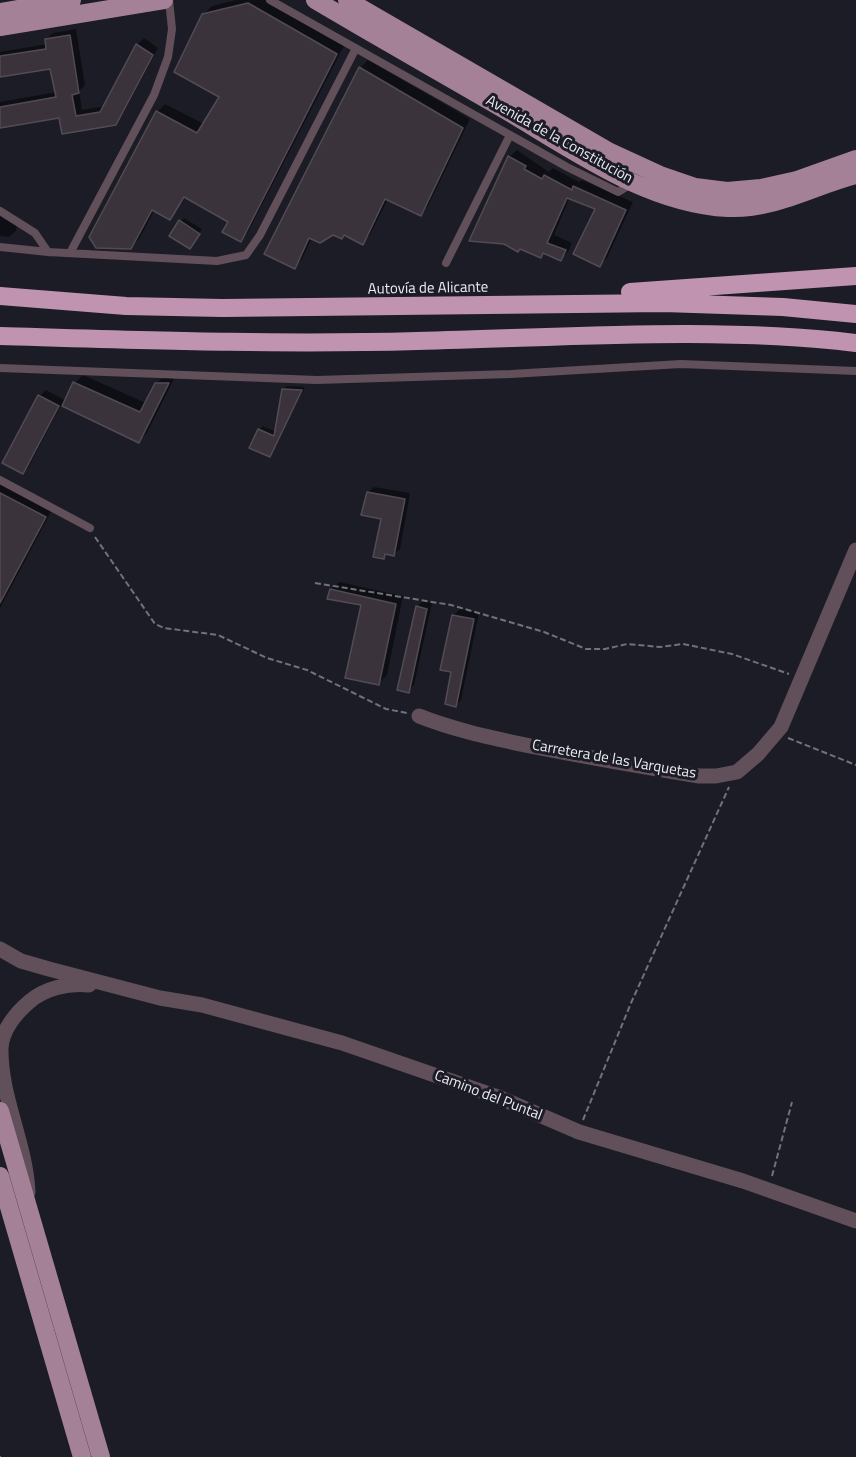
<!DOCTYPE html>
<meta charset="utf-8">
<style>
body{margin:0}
canvas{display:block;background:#1b1c25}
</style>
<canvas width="856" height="1457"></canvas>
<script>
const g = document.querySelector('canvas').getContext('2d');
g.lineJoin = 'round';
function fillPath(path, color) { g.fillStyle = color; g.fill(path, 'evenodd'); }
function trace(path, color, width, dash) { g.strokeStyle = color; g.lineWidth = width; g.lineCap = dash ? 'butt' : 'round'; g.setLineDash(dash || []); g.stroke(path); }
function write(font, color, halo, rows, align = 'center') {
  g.font = font + ' "Titillium Web",sans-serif'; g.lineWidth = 6; g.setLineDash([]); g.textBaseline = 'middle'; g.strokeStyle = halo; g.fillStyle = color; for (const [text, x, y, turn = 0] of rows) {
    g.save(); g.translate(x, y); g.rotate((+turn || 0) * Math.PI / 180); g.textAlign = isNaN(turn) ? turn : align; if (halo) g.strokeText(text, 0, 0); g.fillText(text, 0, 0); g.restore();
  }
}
const shadow = new Path2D(`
 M236 0H266L344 46 248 232 240 240 230 221 187 196 170 218 155 209 139 239 131 248 157 112 165 104 204 124 222 97 203 15 212 6Z
 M76 29 85 85 79 91 82 110 105 106 137 45 144 38 158 48 122 116 115 124 60 116 0 126V102L56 92 51 67 0 76V52L47 44 46 39 53 33Z
 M368 60 470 119 428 206 420 214 388 199 370 235 362 243 345 234 312 238 302 259 294 267 360 68Z
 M517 150 549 172 553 168 579 182 582 180 633 202 607 258 599 265 597 208 570 197 554 235 572 243 568 252 560 260 544 252 541 256 509 157Z
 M0 213 17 224 16 231 9 237 0 236Z
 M184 218 202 229 193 244 181 221Z
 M83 375 146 403 157 383 165 375H176L147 433 138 441 61 405 29 466 23 472 40 396 46 390 66 401 75 383Z
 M287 386 305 387 269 455 259 430 263 426 276 432 283 390Z
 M0 480 53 508 0 608Z
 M374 487 410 493 400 549 394 554 387 553 383 557 382 518 368 493Z
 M339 582 403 596 387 675 379 683 362 604 331 590Z
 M423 601 432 603 414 685 408 691 417 607Z
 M460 609 479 613 461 700 455 706 454 615Z`);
const building = new Path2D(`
 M248 3 337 54 241 242 222 232 228 222 184 197 170 220 152 210 131 249 96 248 89 237 156 111 197 133 219 97 174 72 202 14Z
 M70 35 79 93 72 95 76 116 100 112 136 44 153 55 116 125 62 134 59 118 0 128V107L56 97 50 69 0 77V56L46 49 45 39Z
 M359 67 463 128 421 216 385 199 363 245 344 235 342 239 333 235 320 243 309 238 295 269 264 254Z
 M508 156 526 166 524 169 542 179 544 175 572 190 573 186 626 210 600 267 573 254 595 209 567 198 547 243 566 250 561 261 543 253 541 258 520 249 518 252 504 244 469 241Z
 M179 220 200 234 190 249 169 236Z
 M73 382 140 412 155 383H169L139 443 62 406Z
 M282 389 302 390 270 457 249 448 258 429 274 436Z
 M38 395 59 406 23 474 2 463Z
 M367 492 405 499 394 556 385 554 384 559 373 557 381 519 361 515Z
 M0 493 46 517 0 603Z
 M330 589 396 604 379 685 345 678 361 605 327 599Z
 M416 606 427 609 409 693 397 690Z
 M452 615 474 619 456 707 445 704 451 672 440 670Z`);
const path = new Path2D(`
 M95 537 155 624 164 628 218 635 267 658 307 670 386 709 407 713
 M315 583 451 605 544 632 586 649H605L627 644 660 647 683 644 732 654 789 674
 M788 738 856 765
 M583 1120 631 1003 729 787
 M772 1176 792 1102
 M0 1456V1457`);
const lane = new Path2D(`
 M270 0 567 167 618 192 631 184
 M0 211 35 233 48 252
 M0 247 48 252 217 261 246 255 260 235 356 48
 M70 253 154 95 168 57 172 29 169 0
 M446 263 510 135
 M0 368 317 380 511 374 681 364 856 371
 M0 480 90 528`);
const street = new Path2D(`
 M419 716C454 730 493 738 530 746 586 757 643 767 699 776H716L737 772 758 754 781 727 856 550
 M0 949 21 961 49 969 160 998 202 1005 342 1043 498 1097 579 1132 743 1181 856 1221
 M28 1192C26 1144 0 1096 1 1048 2 1030 16 1013 29 1002 45 988 68 983 89 985`);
const primary = new Path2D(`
 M315 0C378 37 441 73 505 110 573 150 647 204 728 208 774 210 813 186 856 175
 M347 0 610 152 660 175 695 187 727 191 761 188 797 180 856 159
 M0 12 72 0
 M0 27 164 0
 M0 1111 101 1457
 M0 1176 82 1457`);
const highway = new Path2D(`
 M630 292 856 276
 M0 296 126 306 222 308 664 303 783 307 856 314
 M0 336C139 340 278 345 417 341 563 338 710 326 856 343`);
const streetNames = [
 ["Avenida de la Constitución",559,140,29],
 ["Autovía de Alicante",428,289,-1],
 ["Carretera de las Varquetas",614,760,10],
 ["Camino del Puntal",488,1096,21]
];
fillPath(shadow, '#0007');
fillPath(building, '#3b333b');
trace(building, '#534b53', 1.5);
trace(path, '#707179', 2, [6, 3]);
trace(lane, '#614f5a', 8);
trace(street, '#614f5a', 15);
trace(primary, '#a58197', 18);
trace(highway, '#c094b0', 18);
write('15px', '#ebecf3', '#1b1c25', streetNames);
</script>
